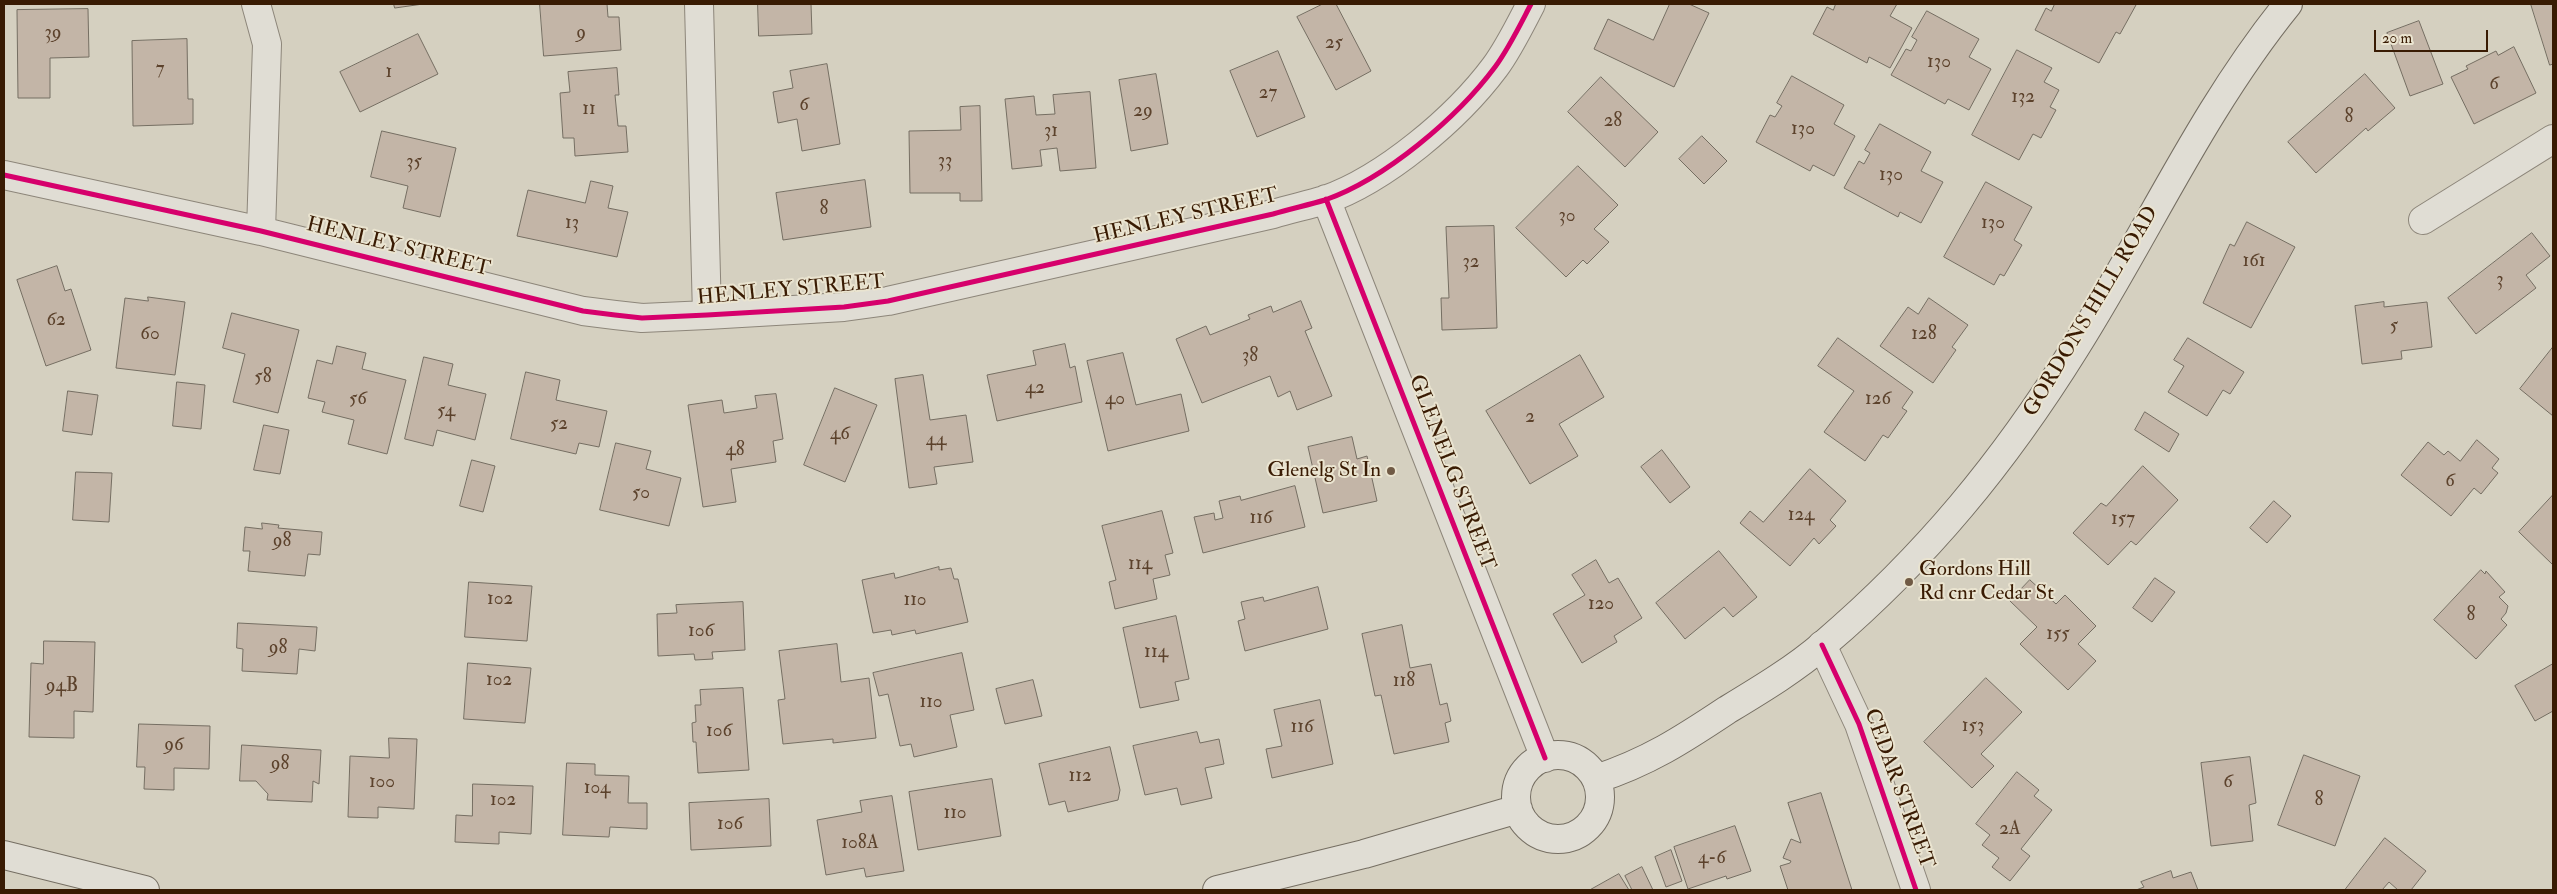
<!DOCTYPE html>
<style>
body{margin:0}
#map{position:relative;width:2557px;height:894px;overflow:hidden;background:#d5d0c0;font-family:"IM FELL Double Pica",serif}
canvas{display:block}
.frame{position:absolute;inset:0;border:5px solid #391b03;pointer-events:none}
.scale{position:absolute;left:2374px;top:30px;width:114px;height:22px;box-sizing:border-box;border:2px solid #391b03;border-top:0;padding-left:6px;font-size:15px;line-height:18px;white-space:nowrap;color:#391b03;-webkit-text-stroke:4px #eae4d0;paint-order:stroke}
</style>
<div id="map">
<canvas width="2557" height="894"></canvas>
<div class="frame"></div>
<div class="scale">20 m</div>
</div>
<script>
const g = document.querySelector('canvas').getContext('2d');
g.lineJoin = 'round';
function fillPath(path, color) { g.fillStyle = color; g.fill(path, 'evenodd'); }
function trace(path, color, width, dash) { g.strokeStyle = color; g.lineWidth = width; g.lineCap = dash ? 'butt' : 'round'; g.setLineDash(dash || []); g.stroke(path); }
function write(font, color, halo, rows, align = 'center') {
  g.font = font + ' "IM FELL Double Pica",serif'; g.lineWidth = 4; g.setLineDash([]); g.textBaseline = 'middle'; g.strokeStyle = halo; g.fillStyle = color; for (const [text, x, y, turn = 0] of rows) {
    g.save(); g.translate(x, y); g.rotate((+turn || 0) * Math.PI / 180); g.textAlign = isNaN(turn) ? turn : align; if (halo) g.strokeText(text, 0, 0); g.fillText(text, 0, 0); g.restore();
  }
}
const building = new Path2D(`
 M394 4H423L395 8Z
 M540 4H607L608 17H619L621 50 544 56Z
 M758 4H811L812 34 759 36Z
 M1323 4H1336L1371 71 1336 90 1297 17Z
 M1670 4H1689L1709 13 1674 87 1594 49 1608 19 1653 40Z
 M1836 4H1897L1890 16 1912 28 1890 68 1869 57 1867 63 1813 34 1827 7 1833 10Z
 M2055 4H2134L2136 5 2120 34 2116 32 2099 63 2035 30 2046 8 2051 11Z
 M2531 4H2553V64L2550 65Z
 M88 9 89 57 50 58V98H18L17 10Z
 M1927 11 1979 39 1969 57 1991 69 1969 110 1948 99 1945 104 1891 75 1906 49 1911 51 1917 40 1912 37Z
 M2419 21 2443 84 2410 96 2387 33Z
 M418 34 438 74 360 112 340 72Z
 M187 39 188 99H193V124L133 126 132 41Z
 M2514 47 2536 93 2474 124 2451 77 2468 69 2466 66 2496 51 2498 55Z
 M2017 50 2052 68 2044 82 2059 90 2050 107 2056 110 2041 138 2033 134 2019 160 1972 135Z
 M1278 51 1305 117 1257 137 1230 71Z
 M827 64 840 144 802 151 797 119 778 123 773 92 793 88 790 71Z
 M617 68 619 95H615L618 126H626L628 152 575 156 574 138H563L560 93 570 92 568 72Z
 M1156 74 1168 144 1131 151 1119 80Z
 M2365 74 2395 108 2368 131 2366 128 2316 173 2288 142Z
 M1792 76 1844 105 1834 124 1855 136 1834 176 1813 165 1810 171 1756 142 1770 115 1775 117 1782 106 1777 103Z
 M1601 77 1658 132 1625 167 1568 112Z
 M1090 92 1096 168 1060 171 1057 148 1040 150 1042 166 1012 169 1005 99 1034 96 1036 115 1055 114 1053 95Z
 M980 106 982 201H960V193H910L909 131 961 130 960 107Z
 M1880 124 1931 152 1921 171 1943 182 1921 223 1900 212 1898 217 1844 188 1859 161 1864 164 1870 153 1865 150Z
 M382 131 456 148 440 217 403 208 408 186 371 177Z
 M1702 136 1727 161 1704 184 1679 159Z
 M1578 166 1618 205 1594 229 1609 242 1587 264 1583 260 1566 277 1516 228Z
 M865 180 871 227 783 240 776 193Z
 M591 181 613 186 608 208 628 212 617 257 517 236 528 190 585 203Z
 M1986 182 2032 207 2014 240 2022 245 2004 276 2000 274 1994 285 1944 257Z
 M2247 222 2295 247 2251 328 2203 303 2230 244 2234 246Z
 M1494 226 1497 328 1442 330 1441 298H1449L1446 227Z
 M2532 233 2550 256 2526 275 2536 288 2476 334 2448 298Z
 M57 266 65 291 71 289 91 350 46 366 17 280Z
 M148 297 185 302 175 375 116 368 125 298 148 301Z
 M1929 298 1968 325 1952 347 1956 350 1933 383 1880 346 1908 307 1918 314Z
 M1301 301 1312 328 1305 331 1332 396 1297 410 1290 391 1278 397 1270 376 1202 403 1176 339 1206 326 1210 335 1250 319 1248 315 1271 306 1273 312Z
 M2384 302V307L2427 302 2432 347 2401 351 2402 359 2362 364 2355 306Z
 M232 313 299 330 278 413 233 402 245 354 223 348Z
 M1838 338 1913 392 1902 408 1907 411 1888 438 1883 435 1865 461 1824 432 1854 391 1818 366Z
 M2188 338 2244 372 2230 394 2223 390 2207 416 2168 392 2184 366 2174 360Z
 M1065 344 1070 368 1075 366 1082 402 997 421 987 375 1036 365 1033 351Z
 M337 346 366 353 362 369 406 380 387 454 348 444 354 420 322 412 325 402 308 398 317 360 332 364Z
 M2553 347V416L2520 389Z
 M1123 353 1136 405 1181 394 1189 431 1108 451 1087 361Z
 M1580 355 1604 397 1559 424 1578 456 1530 484 1486 411Z
 M424 357 453 364 448 385 486 394 475 440 437 430 433 446 405 439Z
 M526 372 560 380 556 400 607 411 599 447 579 443 576 454 511 439Z
 M923 375 930 420 966 415 973 462 934 467 937 484 909 488 895 379Z
 M177 382 205 385 201 429 173 426Z
 M835 388 877 405 845 482 804 465Z
 M68 391 98 395 92 435 63 431Z
 M776 394 783 439 773 441 776 462 731 469 736 502 703 507 688 405 722 400 724 413 757 408 755 396Z
 M2145 412 2179 434 2169 452 2135 430Z
 M264 425 289 430 280 474 254 470Z
 M1352 437 1357 459 1367 456 1377 501 1323 513 1308 447Z
 M2477 440 2499 459 2492 468 2498 473 2481 494 2474 488 2451 516 2401 475 2428 442 2444 455 2448 451 2460 461Z
 M616 443 651 451 646 469 681 478 669 526 600 510Z
 M1662 450 1690 487 1670 503 1641 467Z
 M472 460 495 466 483 512 460 506Z
 M2143 466 2178 500 2136 545 2131 541 2108 565 2073 533 2101 503 2106 506Z
 M1810 469 1846 501 1830 520 1836 526 1819 544 1814 538 1790 566 1740 523 1750 511 1763 522Z
 M76 472 112 473 109 522 73 520Z
 M1295 486 1305 527 1203 553 1194 517 1214 513 1215 520 1223 518 1219 501 1240 496 1241 500Z
 M2553 495V565L2519 532Z
 M2274 501 2291 516 2267 543 2250 528Z
 M1162 511 1173 553 1165 555 1170 575 1153 579 1157 599 1115 609 1109 582 1116 580 1102 526Z
 M262 523 279 525 278 528 322 532 320 555 308 554 305 576 248 571 250 551H243L245 527 262 529Z
 M1719 551 1757 597 1733 617 1724 607 1685 639 1656 603Z
 M1596 560 1609 583 1618 578 1642 618 1614 636 1617 642 1582 663 1553 614 1585 595 1572 575Z
 M939 567V570L951 568 954 579H958L968 622 916 634 915 630 892 635 891 630 873 633 862 580 894 573 895 578Z
 M2481 570 2485 574 2486 571 2505 592 2499 597 2508 606 2506 613 2501 619 2507 625 2476 659 2434 620Z
 M2155 578 2175 592 2152 622 2133 608Z
 M2030 580 2056 604 2065 595 2096 626 2078 644 2096 661 2068 690 2020 644 2037 627 2010 601Z
 M469 582 532 586 527 641 465 637Z
 M1318 587 1328 629 1245 651 1238 621 1245 619 1241 602 1263 597 1264 601Z
 M743 602 745 650 712 652 713 659 695 660 694 654 658 656 657 614 677 613 676 605Z
 M1176 616 1189 679 1175 682 1179 700 1140 708 1123 628Z
 M238 623 317 627 315 651 299 649 297 674 242 671 243 649 237 648Z
 M1402 625 1410 668 1431 664 1440 705 1447 703 1451 721 1445 723 1449 742 1394 754 1381 695 1375 696 1362 634Z
 M44 641 95 642 93 712 74 711V738L29 737 31 663 43 664Z
 M837 644 841 682 869 678 876 738 833 743V739L783 744 778 700 785 699 779 651Z
 M962 653 974 710 950 715 957 747 914 757 911 744 900 746 888 694 879 696 873 673Z
 M468 663 531 668 525 723 464 719Z
 M2553 664V711L2535 721 2515 686Z
 M1986 678 2022 712 1981 754 1994 766 1972 788 1924 742Z
 M1033 680 1042 716 1005 724 996 689Z
 M743 688 749 770 698 773 696 742H693L692 723 696 722 695 705H701L700 690Z
 M1320 700 1333 764 1272 778 1266 749 1282 746 1274 710Z
 M139 724 210 726 209 769 174 768V790L144 789 145 767H137Z
 M1197 732 1200 743 1219 739 1224 764 1205 768 1212 798 1181 805 1177 788 1145 795 1133 746Z
 M389 738 417 739 414 809 378 807V818L348 817 350 756 389 758Z
 M242 745 321 750 319 784 313 781 312 802 267 800 268 794 256 781H240Z
 M1110 747 1120 790 1118 800 1068 812 1065 801 1049 805 1039 764Z
 M2304 755 2360 776 2335 846 2278 825Z
 M2250 757 2256 803 2249 805 2253 841 2211 846 2201 763Z
 M567 763 595 764V775L629 776 628 803H647V829L610 827 609 837 563 835Z
 M2017 772 2039 790 2034 796 2052 810 2021 849 2030 856 2010 881 1992 867 1999 858 1982 845 1990 835 1976 824Z
 M992 779 1001 836 918 850 909 792Z
 M473 784 533 786 531 834 499 832V844L455 842 456 815 472 816Z
 M1821 793 1852 890H1788L1780 866 1790 863 1791 861 1783 858 1791 839 1801 843 1788 803Z
 M892 796 904 871 866 877 864 868 826 875 817 820 862 812 860 801Z
 M769 799 771 846 691 850 689 803Z
 M1735 826 1751 871 1727 879 1726 876 1688 889 1674 847Z
 M2385 838 2426 871 2411 890H2398L2389 882 2382 890H2345Z
 M1671 850 1682 881 1666 887 1655 857Z
 M1642 867 1653 890H1632L1625 876Z
 M2171 871 2173 878 2191 872 2198 890H2136L2144 887 2141 882Z
 M1619 874 1629 890H1590Z`);
const street = new Path2D(`
 M256 4 267 44 261 231
 M699 4 707 315
 M4 175 261 231 583 311 615 315 642 318 707 315 844 307 888 301 1273 214C1290 209 1308 205 1325 200 1385 179 1457 118 1495 67 1509 48 1520 25 1531 4
 M1326 199 1545 758
 M2423 220 2553 139
 M1822 645 1859 724 1916 890`);
const secondary = new Path2D(`
 M1516 797a42 42 0 1 1 84 0a42 42 0 1 1-84 0Z
 M1596 779C1648 762 1682 740 1727 710 1760 690 1795 669 1824 644 1926 557 2004 462 2075 348 2147 234 2202 110 2288 4
 M4 855 145 890
 M1217 890 1364 854 1518 809`);
const cycleway = new Path2D(`
 M4 175 261 231 583 311 615 315 642 318 707 315 844 307 888 301 1273 214C1290 209 1308 205 1325 200 1385 179 1457 118 1495 67 1509 48 1520 25 1531 4
 M1326 199 1545 758
 M1822 645 1859 724 1916 890`);
const markers = [
 [1391,471,5,"#705a45"],
 [1909,582,5,"#705a45"]
];
const numberNames = [
 ["39",53,34],
 ["9",581,34],
 ["25",1334,44],
 ["130",1939,63],
 ["7",160,70],
 ["1",389,73],
 ["6",2494,85],
 ["27",1268,94],
 ["132",2023,98],
 ["6",804,106],
 ["11",589,110],
 ["29",1143,112],
 ["8",2349,118],
 ["28",1613,122],
 ["130",1803,130],
 ["31",1051,132],
 ["33",945,162],
 ["35",414,163],
 ["130",1891,176],
 ["8",824,210],
 ["30",1567,217],
 ["13",572,224],
 ["130",1993,224],
 ["161",2254,262],
 ["32",1471,263],
 ["3",2500,281],
 ["62",56,321],
 ["5",2394,327],
 ["60",150,335],
 ["128",1924,335],
 ["38",1250,357],
 ["58",263,378],
 ["42",1035,389],
 ["56",358,400],
 ["40",1115,400],
 ["126",1878,400],
 ["54",446,412],
 ["2",1530,418],
 ["52",559,425],
 ["46",840,435],
 ["44",936,441],
 ["48",735,451],
 ["6",2450,482],
 ["50",641,494],
 ["124",1801,516],
 ["116",1261,519],
 ["157",2123,520],
 ["98",282,542],
 ["114",1140,565],
 ["102",500,600],
 ["110",915,601],
 ["120",1601,605],
 ["8",2471,616],
 ["106",701,632],
 ["155",2058,635],
 ["98",278,649],
 ["114",1156,653],
 ["102",499,681],
 ["118",1404,682],
 ["94B",62,687],
 ["110",931,703],
 ["153",1973,727],
 ["116",1302,728],
 ["106",719,732],
 ["96",174,746],
 ["98",280,765],
 ["112",1080,777],
 ["100",382,783],
 ["6",2228,783],
 ["104",597,789],
 ["102",503,801],
 ["8",2319,801],
 ["110",955,814],
 ["106",730,825],
 ["2A",2010,830],
 ["108A",860,844],
 ["4-6",1712,859]
];
const streetNames = [
 ["HENLEY STREET",1186,217,-13],
 ["HENLEY STREET",398,248,14],
 ["HENLEY STREET",791,291,-5],
 ["GORDONS HILL ROAD",2092,312,-59],
 ["GLENELG STREET",1451,473,69],
 ["CEDAR STREET",1898,789,70]
];
const poiNames = [
 ["Glenelg St In",1381,471],
 ["Gordons Hill",1919,570,"left"],
 ["Rd cnr Cedar St",1919,594,"left"]
];
fillPath(building, '#c3b5a7');
trace(building, '#756e62', 1);
trace(street, '#8d867a', 30);
trace(secondary, '#756e62', 30);
trace(street, '#e0ddd4', 28);
trace(secondary, '#e0ddd4', 28);
trace(cycleway, '#d6006c', 5);
for (const [x, y, r, color] of markers) { const dot = new Path2D(); dot.arc(x, y, r, 0, 2 * Math.PI); g.fillStyle = color; g.fill(dot); trace(dot, '#eae4d0', 2); }
write('19px', '#5c422c', null, numberNames);
write('21px', '#391b03', '#eae4d0', streetNames);
write('21px', '#391b03', '#eae4d0', poiNames, 'right');
</script>
